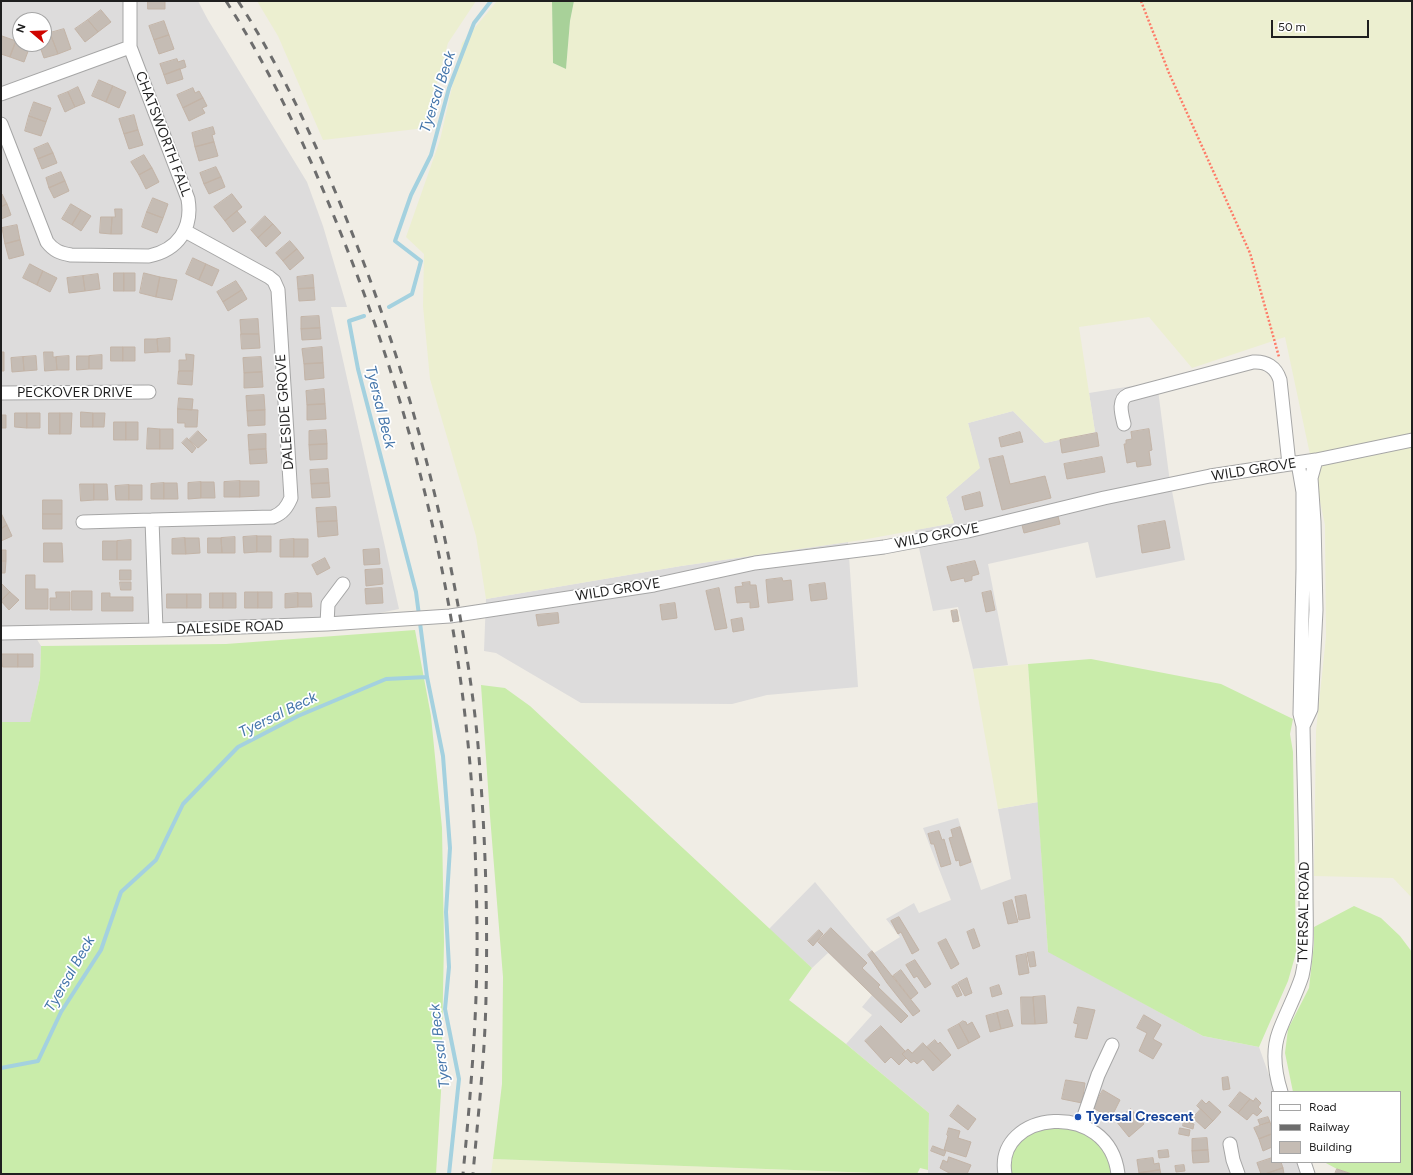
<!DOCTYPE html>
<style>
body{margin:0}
#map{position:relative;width:1413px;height:1175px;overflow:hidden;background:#f0ede5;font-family:Figtree,sans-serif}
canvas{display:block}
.frame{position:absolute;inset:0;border:2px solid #1f1f1f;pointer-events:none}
.legend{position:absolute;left:1271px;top:1091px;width:130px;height:72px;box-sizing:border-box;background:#fff;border:1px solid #a5a5a5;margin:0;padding:5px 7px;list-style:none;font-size:12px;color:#1f1f1f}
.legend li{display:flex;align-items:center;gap:8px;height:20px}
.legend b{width:20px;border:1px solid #a5a5a5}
.north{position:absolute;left:12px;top:12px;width:40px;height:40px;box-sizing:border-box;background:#fff;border:1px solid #a5a5a5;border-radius:50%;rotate:289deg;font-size:11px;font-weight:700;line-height:16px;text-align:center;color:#1f1f1f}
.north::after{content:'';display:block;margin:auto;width:14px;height:18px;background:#cf0500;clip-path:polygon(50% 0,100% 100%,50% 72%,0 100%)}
.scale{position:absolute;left:1271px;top:20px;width:98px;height:18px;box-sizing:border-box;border:2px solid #1f1f1f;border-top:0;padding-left:5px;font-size:12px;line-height:14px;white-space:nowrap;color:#1f1f1f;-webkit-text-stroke:3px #fff;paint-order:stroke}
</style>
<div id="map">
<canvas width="1413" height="1175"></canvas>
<div class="frame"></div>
<ul class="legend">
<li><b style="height:5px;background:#fff"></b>Road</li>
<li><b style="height:5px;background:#6d6d6d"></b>Railway</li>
<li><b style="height:11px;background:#c5bcb4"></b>Building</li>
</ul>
<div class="north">N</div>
<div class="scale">50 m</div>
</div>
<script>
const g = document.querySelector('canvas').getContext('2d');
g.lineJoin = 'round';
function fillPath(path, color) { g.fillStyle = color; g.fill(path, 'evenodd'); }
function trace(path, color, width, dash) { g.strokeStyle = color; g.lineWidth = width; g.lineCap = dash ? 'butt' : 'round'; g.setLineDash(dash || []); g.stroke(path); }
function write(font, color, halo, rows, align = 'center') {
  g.font = font + ' Figtree,sans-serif'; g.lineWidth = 3.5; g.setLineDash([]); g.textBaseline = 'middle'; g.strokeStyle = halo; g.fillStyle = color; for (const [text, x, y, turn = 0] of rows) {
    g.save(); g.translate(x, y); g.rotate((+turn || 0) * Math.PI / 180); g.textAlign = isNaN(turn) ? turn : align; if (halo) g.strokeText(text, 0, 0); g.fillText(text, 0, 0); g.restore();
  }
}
const residential = new Path2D(`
 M1 1H198L208 20 307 182 323 226 347 307H331L399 609 327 624 33 633 41 646 40 678 30 723 1 722ZM20 20H44V44H20Z
 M1157 382 1169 475 1185 560 1096 578 1088 542 988 564 1008 665 973 669 958 607 933 611 915 530 954 523 946 497 979 468 968 423 1013 411 1045 443 1095 432 1089 393Z
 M848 542 858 687 767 695 732 704 581 703 496 653 484 651 486 599 681 566Z
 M1038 802 1048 951 1203 1036 1259 1047 1275 1092H1272V1162H1298L1302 1174H928L929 1113 846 1044 872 1015 862 1007 872 995 828 953 812 968 769 929 815 882 874 953 900 937 886 919 914 903 919 913 951 900 923 828 958 818 981 890 1011 879 998 809Z`);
const farmland = new Path2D(`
 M257 1H476L448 43 425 128 323 140 278 36Z
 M497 1H552L553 63 566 69 570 21 574 1H1412V898L1393 878 1314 876 1316 731 1326 637 1325 525 1285 337 1192 368 1149 317 1079 327 1095 432 1045 443 1013 411 968 423 980 468 946 497 954 523 862 540 681 566 486 599 476 536 430 379 423 306 424 254 406 237 440 140 462 43Z
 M1028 664 1038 802 998 809 973 669Z
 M493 1159 903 1174H491Z`);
const grass = new Path2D(`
 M415 630 431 716 442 828 444 942 441 1092 436 1174H1V722H30L40 678 41 646 226 644Z
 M1091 659 1221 684 1293 719 1290 734 1293 752 1296 953 1288 981 1259 1047 1203 1036 1048 952 1028 664Z
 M481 685 505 688 530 706 812 968 789 1000 846 1044 929 1113 928 1170 920 1168 917 1174H903L493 1159 502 1084 503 977 490 816Z
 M1354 906 1381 918 1400 936 1412 952V1174H1352L1337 1169 1324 1162H1400V1092H1293L1285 1053 1288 1029 1309 988 1314 944V927Z
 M1051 1126 1079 1131 1096 1141 1107 1156 1113 1174H1012C1007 1159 1017 1141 1030 1133 1036 1130 1044 1128 1051 1126Z`);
const forest = new Path2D(`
 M552 1H574L570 21 566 69 553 63Z`);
const stream = new Path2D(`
 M389 307 412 294 421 261 395 241 411 195 431 155 449 88 474 23 491 1
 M364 316 349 321 358 369 416 592 427 677 443 756 450 848 446 912 449 967 445 1009 459 1079 449 1174
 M1 1068 38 1061 61 1012 101 950 121 892 156 860 183 804 238 747 298 716 386 679 427 677`);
const building = new Path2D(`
 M148 1H165V9H148Z
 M101 10 111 22 98 32 88 20Z
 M88 20 98 32 85 42 75 29Z
 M164 21 169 35 154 40 149 26Z
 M64 29 71 49 58 54 50 33Z
 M50 33 58 54 44 58 39 44H44V36Z
 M169 35 174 49 159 54 154 40Z
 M2 36 16 41 10 57 1 54Z
 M16 41 20 44 30 46 24 62 10 57Z
 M177 59 178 62 184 60 186 67 164 75 160 64Z
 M180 69 183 79 167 84 164 75Z
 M99 80 113 86 106 102 92 96Z
 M113 86 126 92 119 108 106 102Z
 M78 87 85 103 75 107 68 92Z
 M193 88 195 93 199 91 203 98 183 108 177 95Z
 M68 92 75 107 65 112 58 96Z
 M203 98 207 106 202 108 205 113 189 121 183 108Z
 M34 102 51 108 46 122 29 116Z
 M134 115 138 130 124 134 119 119Z
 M29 116 46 122 41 136 25 131Z
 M213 127 215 134 212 135 214 142 195 147 192 133Z
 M138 130 143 145 129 149 124 134Z
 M214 142 218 156 199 161 195 147Z
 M48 143 53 153 38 159 34 149Z
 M53 153 57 163 42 169 38 159Z
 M144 155 152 168 139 175 131 162Z
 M216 167 221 177 204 184 200 173Z
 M152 168 159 182 146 189 139 175Z
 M61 172 65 181 49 188 46 178Z
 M221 177 225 187 209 194 204 184Z
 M65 181 69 191 54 198 49 188Z
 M1 194H2L7 204 1 207Z
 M232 194 242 207 225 221 214 207Z
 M153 198 168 204 163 218 147 212Z
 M7 204 11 215 1 219V207Z
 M71 204 81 210 72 225 62 219Z
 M115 209H122V234H111L112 217H115Z
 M81 210 91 216 81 231 72 225Z
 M237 211 246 222 233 232 225 221Z
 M147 212 163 218 157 233 142 227Z
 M265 216 273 224 258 238 251 230Z
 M101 217H112L111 234 100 233Z
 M273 224 281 233 266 247 258 238Z
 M17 225 20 240 5 244 2 228Z
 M20 240 24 255 9 259 5 244Z
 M290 241 297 249 283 261 276 253Z
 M297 249 304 258 290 270 283 261Z
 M193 258 206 264 199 280 186 274Z
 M30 264 43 271 37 285 23 278Z
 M206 264 219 270 212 286 199 280Z
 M43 271 57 278 50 292 37 285Z
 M114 273H124V291H114Z
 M124 273H135V291H124Z
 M144 273 160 277 156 297 140 293Z
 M98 274 100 289 85 291 83 276Z
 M313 275 314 288 298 289 297 277Z
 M83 276 85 291 69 293 67 278Z
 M160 277 177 280 172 300 156 297Z
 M236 281 242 290 223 302 217 292Z
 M314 288 315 300 299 301 298 289Z
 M242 290 247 299 228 311 223 302Z
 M319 316 320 328 301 329V317Z
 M258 319 259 334H241L240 320Z
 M320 328 321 339 302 340 301 329Z
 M241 334H259L260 348 242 349Z
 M170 338V352H158L157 339Z
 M145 339H157L158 352 145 353Z
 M111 347H123V361H111Z
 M123 347H135V361H123Z
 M322 347 323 363 304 364 302 349Z
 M1 352H4V371H1Z
 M44 352H53V357H56L57 370 45 371Z
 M186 354 194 355 193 371H179V360H186Z
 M102 355V369H89V356Z
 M36 356 37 370 24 371 23 357Z
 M69 356V370H57L56 357Z
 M77 356H89V369L77 370Z
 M23 357 24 371 12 372 11 358Z
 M261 357 262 372 244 373 243 358Z
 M323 363 324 378 305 380 304 364Z
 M179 371H193L192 385 178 384Z
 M262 372 263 387 244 388V373Z
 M324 389 325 404 307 405 306 391Z
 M264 395 265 410 247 411 246 396Z
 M179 398 193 399 192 410 178 409Z
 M325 404 326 419 307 420V405Z
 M178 409 198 410 197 427H185V423H178Z
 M265 410V425L248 426 247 411Z
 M81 412 93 413V427H81Z
 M15 413H27V428L15 427Z
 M27 413H40V428H27Z
 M49 413H60V434H49Z
 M60 413H72L71 434H60Z
 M93 413H105L104 427H93Z
 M1 415H6V428H1Z
 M114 422H126V440H114Z
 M126 422H138V440H126Z
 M148 428 160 429V449H147Z
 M160 429H173V449H160Z
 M1149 429 1152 450 1149 451 1151 465 1137 467 1136 461 1127 463 1124 444H1126V440L1132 439 1131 432Z
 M326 430 327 444 309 445V431Z
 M198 431 207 440 198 448 189 440Z
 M1020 432 1023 442 1001 447 999 438Z
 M1097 433 1099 446 1062 453 1060 440Z
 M266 434V449L249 450 248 435Z
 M187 438 196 448 192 453 182 443Z
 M327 444V459L310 460 309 445Z
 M266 449 267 463 250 464 249 450Z
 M1003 456 1010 484 1045 476 1051 498 1002 510 989 459Z
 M1102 457 1105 472 1067 479 1064 464Z
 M328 469 329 483 311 484 310 470Z
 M240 481V497H224V482Z
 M240 481H259V496L240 497Z
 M201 482H214L215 498H201Z
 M201 482V498L188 499V483Z
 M164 483H177L178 499H164Z
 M164 483V499H151V484Z
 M329 483 330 497 312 498 311 484Z
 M80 484H94V500L81 501Z
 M94 484H107L108 500H94Z
 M129 485H142V500H129Z
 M129 485V500H116L115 486Z
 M980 492 983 506 965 510 962 497Z
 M43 500H62V514H43Z
 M336 507 337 521 317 522 316 508Z
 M1057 512 1060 524 1024 533 1021 521Z
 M43 514H62V529H43Z
 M2 515 7 525 1 529V516Z
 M337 521 338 535 318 537 317 522Z
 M1165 521 1170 548 1142 553 1138 526Z
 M7 525 12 536 1 541V529Z
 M257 536H271V552H257Z
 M257 536V552L244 553 243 537Z
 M235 537V553H222L221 538Z
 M185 538H199L200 553 186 554Z
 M185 538 186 554H172V539Z
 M208 538H221L222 553H208Z
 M294 539H308V557H294Z
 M294 539V557H280V540Z
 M131 540V560H117V541Z
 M103 541H117V560H103Z
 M44 543H62L63 562H44Z
 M379 549 380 564 364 565 363 550Z
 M1 550H6V561H1Z
 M325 558 330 568 317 575 312 565Z
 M1 561H6L5 573H1Z
 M975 561 979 574 972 576V580L965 582 964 578 951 581 947 567Z
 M382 569 383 584 366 586 365 570Z
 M120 570H131V580H120Z
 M26 575H35V589H48V609H26Z
 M782 578 783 581 791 580 793 600 768 603 766 580Z
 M120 582H131V590H121Z
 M750 582V585H756L759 607 750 608V602L737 603 735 587 743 586 742 583Z
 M825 583 827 599 811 601 809 585Z
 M1 584H2L10 592 1 601Z
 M382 588 383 603 366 604 365 589Z
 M719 588 727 628 715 630 706 591Z
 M72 591H92V610H72Z
 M991 591 995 610 986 612 982 593Z
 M10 592 19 600 9 610 1 601Z
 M56 592H70V610H50V598H56Z
 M245 592H258V608H245Z
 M258 592H272V608H258Z
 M102 593H110V597H133V611H102Z
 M210 593H223V608H210Z
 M223 593H236V608H223Z
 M298 593H311L312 607H298Z
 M298 593V607L285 608V594Z
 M167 594H187V608H167Z
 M187 594H201V608H187Z
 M675 603 677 618 662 620 660 605Z
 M957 610 959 621 953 622 951 611Z
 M558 613 559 623 538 626 536 615Z
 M742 618 744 630 733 632 731 620Z
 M2 654H18V667H3Z
 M18 654H33V667H18Z
 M960 827 971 862 960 866 959 860 956 861 949 838 953 837 951 830Z
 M939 831 942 840 944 839 951 864 941 867 934 844H931L928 834Z
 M1026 895 1030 918 1019 920 1015 897Z
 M1012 900 1018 922 1008 924 1003 903Z
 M899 917 919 950 912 954 901 932 898 934 891 921Z
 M831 928 867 963 862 968 880 985 878 987 908 1016 901 1023 818 942Z
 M974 929 980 946 973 949 967 932Z
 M819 930 823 934 813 946 808 941Z
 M946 939 959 964 951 969 938 943Z
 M872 951 920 1011 913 1016 887 983 868 955Z
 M1034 952 1036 966 1030 967 1027 953Z
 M1026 954 1029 973 1019 975 1016 956Z
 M915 960 931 984 925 988 917 976 914 978 906 965Z
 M901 970 918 993 911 999 893 976Z
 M967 978 972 993 965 996 958 983Z
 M957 984 962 995 957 997 952 987Z
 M999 985 1002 994 992 997 990 988Z
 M1045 996 1047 1023 1035 1024 1033 997Z
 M1021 997H1033L1035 1024H1022Z
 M1078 1007 1095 1010 1087 1039 1075 1037 1078 1024 1074 1023Z
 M1008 1010 1013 1026 1001 1029 997 1013Z
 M997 1013 1001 1029 990 1032 986 1016Z
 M1144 1015 1161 1025 1153 1039 1162 1044 1153 1059 1139 1051 1147 1033 1137 1028Z
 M963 1021 966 1022 967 1025 972 1022 980 1037 969 1043 959 1024Z
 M959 1024 969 1043 958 1049 948 1030Z
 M881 1026 905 1051 902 1054 906 1058 899 1065 891 1057 885 1063 865 1041Z
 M935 1040 938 1044 940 1042 951 1055 942 1063 927 1047Z
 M923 1043 942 1063 933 1071 923 1059 917 1064 914 1061 911 1063 902 1054 908 1049 912 1053Z
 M1228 1077 1230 1089 1223 1090 1222 1078Z
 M1066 1080 1085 1083 1082 1103 1062 1099Z
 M1103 1090 1120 1100 1111 1118 1093 1108Z
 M1240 1092 1250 1099 1238 1113 1229 1106Z
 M1256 1098 1261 1103 1258 1107 1262 1111 1257 1116 1253 1113 1247 1120 1238 1113 1250 1099 1253 1101Z
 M1202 1100 1206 1104 1209 1101 1221 1112 1213 1121 1197 1106Z
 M958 1105 976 1119 968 1130 950 1116Z
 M1131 1109 1144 1124 1129 1137 1116 1121Z
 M1201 1109 1213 1121 1205 1129 1193 1118Z
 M1268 1117 1270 1122 1260 1125 1258 1120Z
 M1184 1121 1194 1124 1193 1129 1183 1126Z
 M1270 1122 1272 1128V1134L1259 1139 1254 1128Z
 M949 1128 960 1131 958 1138 971 1142 966 1157 944 1150 948 1136 947 1135Z
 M1180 1128 1190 1130 1189 1136 1179 1134Z
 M1272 1134V1147L1263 1151 1259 1139Z
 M1207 1138 1208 1150 1192 1151V1139Z
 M933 1146 946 1151 944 1156 931 1151Z
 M1168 1150 1169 1157 1159 1158 1158 1151Z
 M1208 1150 1209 1162 1193 1163 1192 1151Z
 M949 1157 971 1165 967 1174H951L940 1168 943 1160 947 1162Z
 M1153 1158 1154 1164 1159 1163 1160 1170 1139 1173 1137 1160Z
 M1272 1158V1162H1281L1283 1168 1265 1174H1261L1257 1163Z
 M1184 1165 1185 1171 1176 1172 1175 1166Z
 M1283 1168 1284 1174H1265Z
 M1337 1169 1352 1174H1335Z
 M1160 1170 1161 1174H1139V1173Z`);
const path = new Path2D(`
 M1141 1 1169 73 1250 253 1279 357`);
const minor = new Path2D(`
 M130 1V47
 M1 94 130 47 188 199C193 228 178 250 149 256L71 255C60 253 54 251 47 242L1 124
 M1 393 149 392
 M1124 424C1122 415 1117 400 1128 395L1253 362C1266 361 1276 367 1280 380L1289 464
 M83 522 152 520
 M327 624 328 604 343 584
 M156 630 152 520 273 517C283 513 287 507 291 498L278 290 274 281 269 277 185 231
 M1 633 156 630 327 624 450 616 654 585 755 563 884 547 968 531 1104 498 1210 476 1316 460 1412 440
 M1303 726 1311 709 1316 610 1314 522 1311 478 1316 460
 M1281 1092C1275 1073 1272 1051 1279 1032 1286 1013 1296 995 1302 976 1308 949 1306 921 1306 894 1306 838 1304 782 1303 726L1300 714 1303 569V492L1298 463
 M1081 1125 1098 1075 1112 1045
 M1230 1144 1233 1160 1238 1174
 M1304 1162 1308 1174
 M1005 1174C994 1110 1109 1098 1118 1174`);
const rail = new Path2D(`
 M226 1C277 80 315 167 349 254 409 407 450 570 467 734 474 797 476 861 477 924 478 1007 471 1091 463 1174
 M238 1C288 78 325 164 358 248 401 359 433 473 455 589 464 637 472 686 477 734 485 822 488 910 486 997 485 1056 478 1115 473 1174`);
const markers = [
 [1078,1117,4,"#1a4fb4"]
];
const streetNames = [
 ["CHATSWORTH FALL",163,134,69],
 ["PECKOVER DRIVE",75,393],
 ["DALESIDE GROVE",285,412,-94],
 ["WILD GROVE",1254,470,-9],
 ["WILD GROVE",937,536,-11],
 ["WILD GROVE",618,590,-9],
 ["DALESIDE ROAD",230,628,-2],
 ["TYERSAL ROAD",1304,912,-89]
];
const transitNames = [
 ["Tyersal Crescent",1086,1117]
];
const waterNames = [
 ["Tyersal Beck",438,92,-72],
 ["Tyersal Beck",380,407,76],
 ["Tyersal Beck",278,715,-26],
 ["Tyersal Beck",70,974,-60],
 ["Tyersal Beck",440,1046,-97]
];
fillPath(residential, '#dddcdc');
fillPath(farmland, '#ecefd0');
fillPath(grass, '#c9ecaa');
fillPath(forest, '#a8d199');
trace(stream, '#a4d1df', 4);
fillPath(building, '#c5bcb4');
trace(building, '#c3b4a7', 1);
trace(minor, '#a6a6a6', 15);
trace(path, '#fe7b68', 2.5, [2, 2]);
trace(minor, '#fff', 13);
trace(rail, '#6d6d6d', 3, [8, 8]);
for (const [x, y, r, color] of markers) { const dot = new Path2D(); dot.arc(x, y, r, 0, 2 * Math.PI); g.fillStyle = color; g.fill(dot); trace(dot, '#fff', 1.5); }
write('14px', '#1f1f1f', '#fff', streetNames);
write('bold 14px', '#164399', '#fff', transitNames, 'left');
write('italic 15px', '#4576ab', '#fff', waterNames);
</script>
